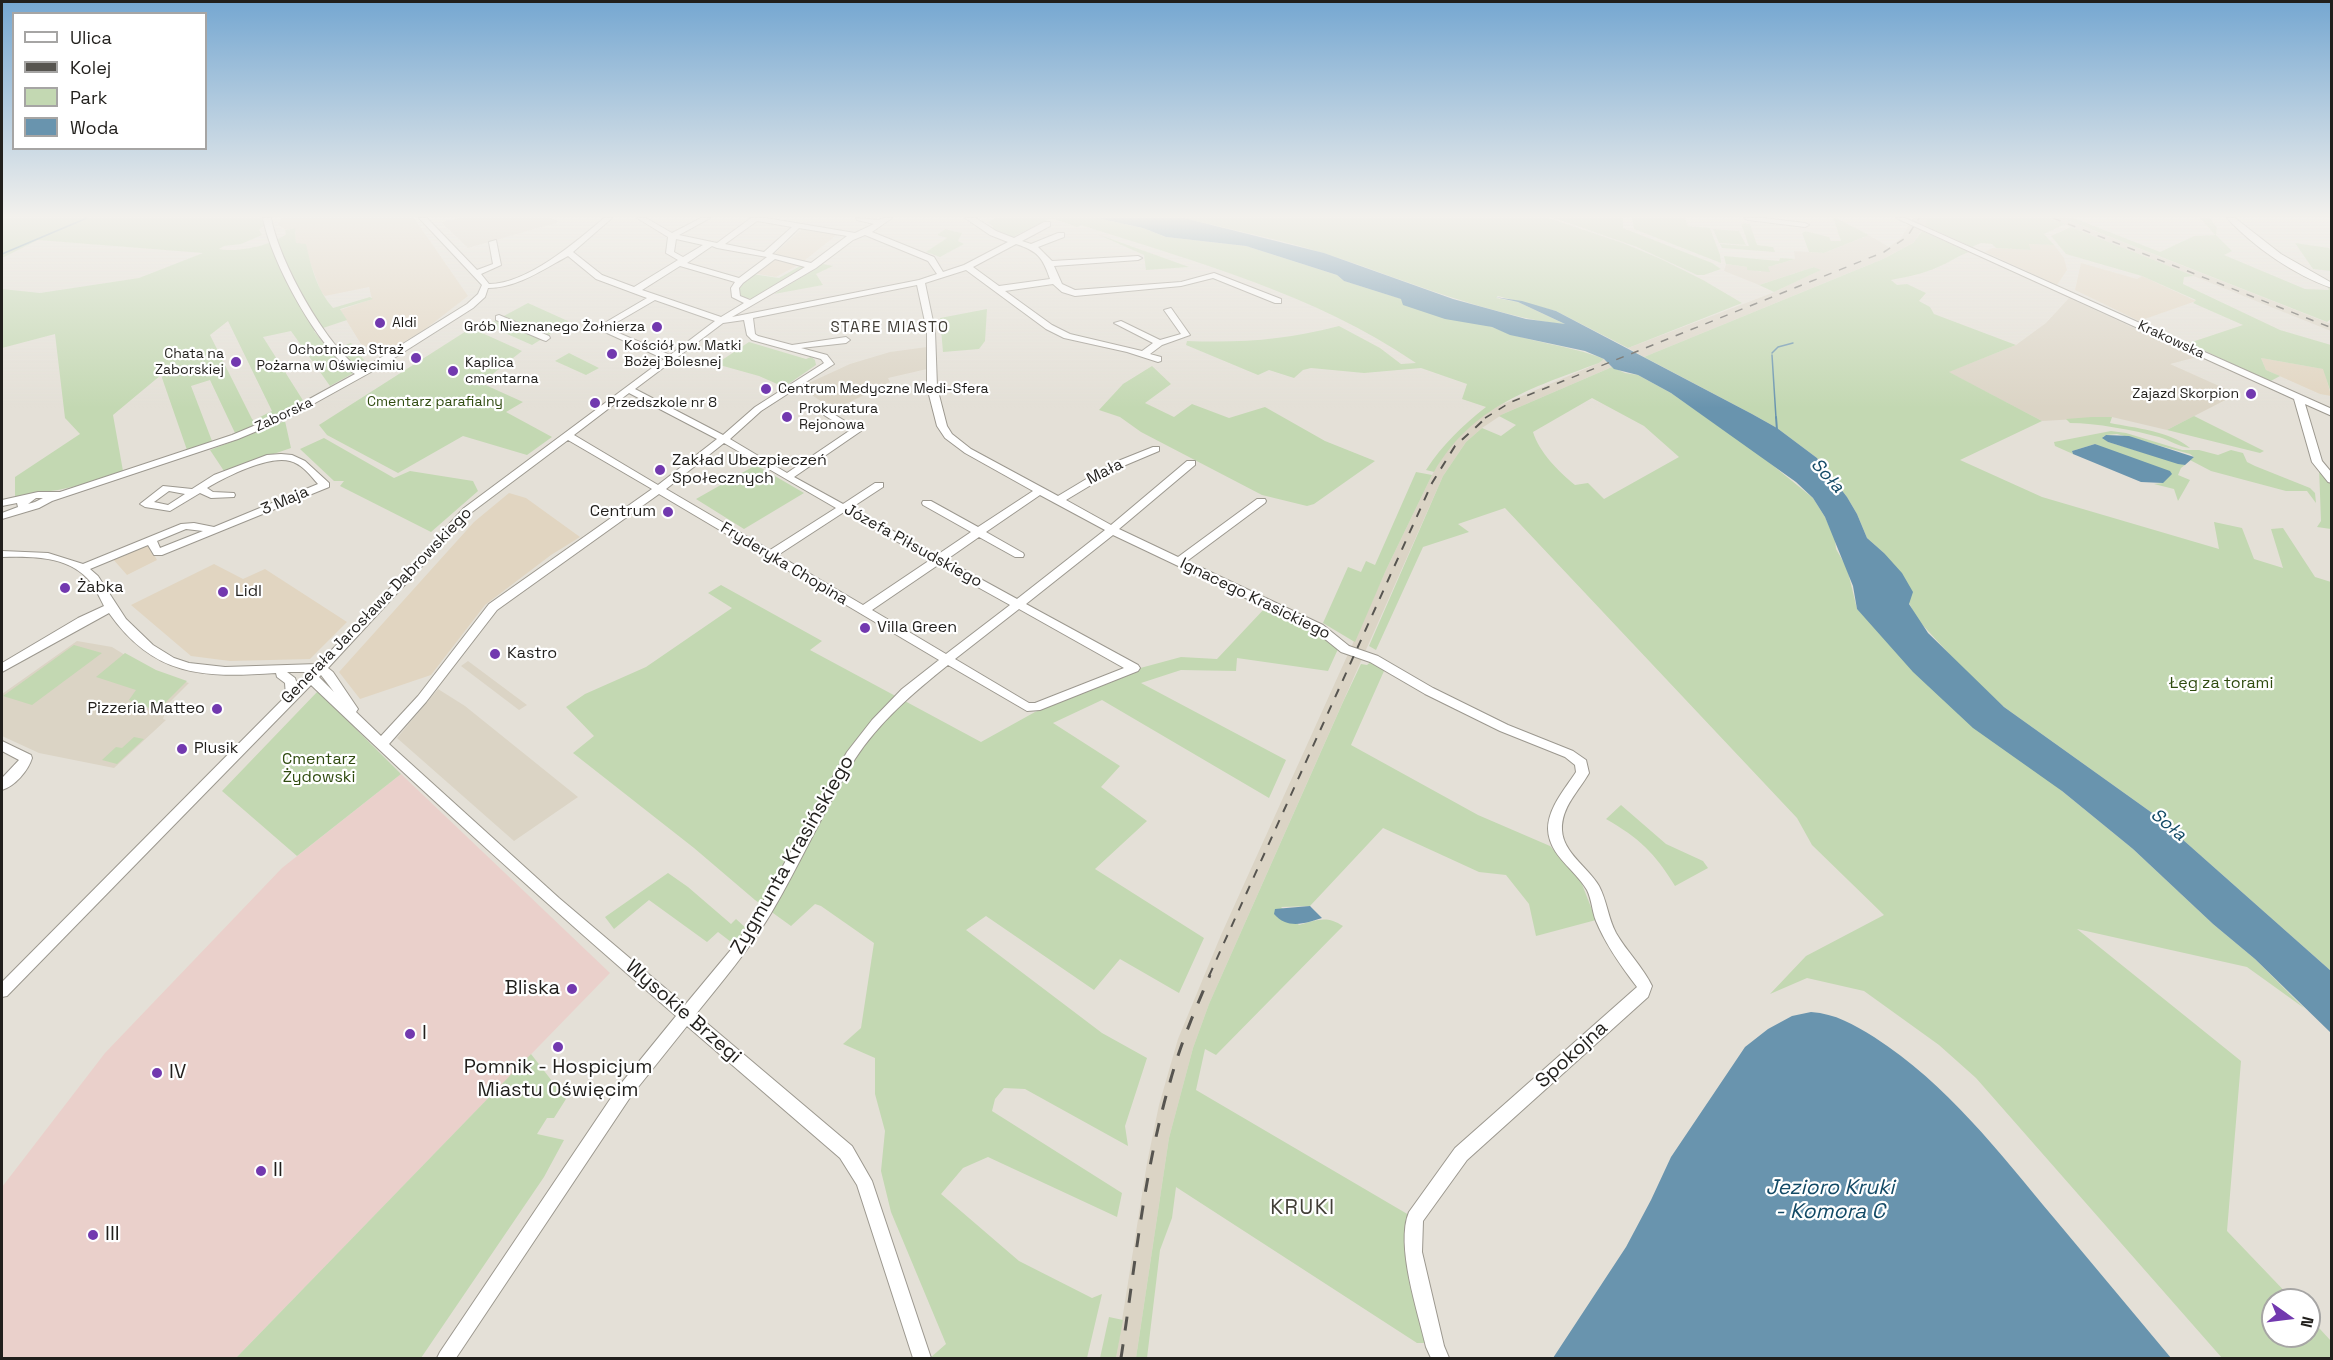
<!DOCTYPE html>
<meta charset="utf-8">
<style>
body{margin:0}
#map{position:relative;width:2333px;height:1360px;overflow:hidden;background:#e4e0d7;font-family:"Space Grotesk",sans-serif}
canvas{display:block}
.frame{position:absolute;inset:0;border:3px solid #211f1c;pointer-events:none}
.legend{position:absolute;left:12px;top:12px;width:195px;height:138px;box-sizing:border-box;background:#fff;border:2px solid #a6a5a4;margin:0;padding:8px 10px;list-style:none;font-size:18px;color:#211f1c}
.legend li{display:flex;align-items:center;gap:12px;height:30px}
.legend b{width:30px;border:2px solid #a6a5a4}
.north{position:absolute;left:2261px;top:1288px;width:60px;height:60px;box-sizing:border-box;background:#fff;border:2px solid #a6a5a4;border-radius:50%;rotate:104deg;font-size:16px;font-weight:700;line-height:24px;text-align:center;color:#211f1c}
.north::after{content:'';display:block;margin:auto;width:21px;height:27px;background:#7239af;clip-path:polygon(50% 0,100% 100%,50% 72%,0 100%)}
</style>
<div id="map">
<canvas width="2333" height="1360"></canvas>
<div class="frame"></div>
<ul class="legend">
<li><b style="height:8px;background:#fff"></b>Ulica</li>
<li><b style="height:8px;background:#575550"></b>Kolej</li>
<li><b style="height:16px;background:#c3d8b2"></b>Park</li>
<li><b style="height:16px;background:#6994ae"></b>Woda</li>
</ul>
<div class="north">N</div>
</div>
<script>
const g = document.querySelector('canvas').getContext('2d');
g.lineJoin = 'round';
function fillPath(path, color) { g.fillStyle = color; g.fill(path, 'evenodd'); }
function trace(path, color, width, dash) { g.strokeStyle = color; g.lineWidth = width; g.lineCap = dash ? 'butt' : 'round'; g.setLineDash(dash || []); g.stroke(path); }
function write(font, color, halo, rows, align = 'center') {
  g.font = font + ' "Space Grotesk",sans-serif'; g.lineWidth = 4.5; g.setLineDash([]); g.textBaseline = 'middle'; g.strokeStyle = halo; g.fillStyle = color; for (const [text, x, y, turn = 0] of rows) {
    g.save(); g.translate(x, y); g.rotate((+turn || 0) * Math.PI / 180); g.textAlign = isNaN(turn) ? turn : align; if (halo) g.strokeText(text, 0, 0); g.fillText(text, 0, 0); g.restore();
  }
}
const commercial = new Path2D(`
 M282 218H414L468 296 423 331 391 349 377 345 373 348 365 346 361 344 340 310 372 299 369 287 325 296 321 292 307 254 296 244 295 228 285 230 278 224Z
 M804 227 840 232 804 261 774 254Z
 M2029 244 2054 245 2064 258 2067 270 2057 285 1985 252 1992 248 2031 250Z
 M773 259 798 265 776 277 752 273Z
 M2081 263 2137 279 2142 276 2196 301 2139 321 2075 290Z
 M2261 358 2324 369 2331 396 2320 394 2266 370Z
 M509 493 526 498 580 537 551 555 485 605 431 675 360 699 339 672 474 522Z
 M148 544 157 560 127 575 112 558Z
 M214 564 243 579 265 569 347 622 310 659 230 661 191 656 131 605Z`);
const built = new Path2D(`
 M459 218H552L559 222 468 248 441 222Z
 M1913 218H1928V221L1913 243 1883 259 1644 357 1628 348 1772 293 1820 270 1814 267 1759 285 1724 271 1726 264 1747 267 1761 272V269L1795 259 1794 251 1824 253 1869 235 1889 247 1901 238Z
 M2048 218H2062L2331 324V331Z
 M2069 298 2197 357 2170 364 2237 394 2167 430 2112 417 2042 421 1948 372 2016 345 2046 323Z
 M927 347V369L888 378 890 382 834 410 800 387 850 364 890 352Z
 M1604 359 1612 367 1503 414 1482 428 1466 442 1443 476 1209 1004 1193 1048 1169 1138 1136 1358H1116L1147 1163 1159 1105 1178 1039 1221 935 1386 570 1432 475 1447 449 1476 420 1496 407 1599 363Z
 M77 641 112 647 151 671 189 683 161 711 165 713 163 719 166 720 114 768 39 753 2 736V694Z
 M468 661 527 705 519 710 461 666Z
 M438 689 465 706 578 797 514 841 397 738Z`);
const medical = new Path2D(`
 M401 774 610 973 236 1358H2V1187L105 1053 282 868Z`);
const green = new Path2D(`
 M2 218H272L259 230 262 235 241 244 224 246 219 249C237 253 273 245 286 234L285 230 295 228 296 243 306 244C311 267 317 290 333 308L370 297 373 299 340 309 347 320 314 331 329 350 351 343 368 365 330 386 291 331 263 337 304 402 263 422 258 418 272 411 228 321 210 335 252 419 258 424 235 433 210 380 191 386 212 441 187 450 161 375 113 415 123 471C102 479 80 486 58 490 43 492 29 493 15 497V477L80 434 65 418 55 334 2 348V289L40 293 139 278 203 253 38 240 2 258Z
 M996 218H1097L1143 228 1166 237 1246 246 1337 275 1344 281 1492 327C1528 343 1567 344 1604 359L1599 363C1531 388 1472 406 1434 472L1426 470C1443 444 1462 426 1486 407L1462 399 1467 384 1421 368 1364 373 1311 368 1303 370 1294 378 1269 370 1258 375 1186 345 1187 341C1242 343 1285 340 1339 326L1380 348 1401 364 1416 363C1315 294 1196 262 1081 225L1077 227 1051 218 1011 238 990 228 993 227 988 222Z
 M1184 218H1549L1623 243 1661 259 1703 280 1742 303 1628 348 1556 311 1498 296 1496 298 1518 302 1567 325C1485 315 1406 280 1326 254 1280 239 1231 230 1184 218Z
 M1554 218H1623V228L1712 263 1721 269 1704 275H1697L1637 247Z
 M1632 218H1685L1688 226 1710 228 1720 255 1721 263 1634 229Z
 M1833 218H1836L1869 235 1824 253 1809 252 1802 233 1805 231 1829 237 1831 241H1841Z
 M1928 218H2048L2065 224 2044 234 2054 245 2029 244 2031 250 1996 248 1992 244 1981 243 1972 247 1925 226Z
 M2062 218H2074L2160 252 2194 236 2215 235 2200 218H2210L2217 228 2216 235 2232 251 2224 255 2305 289 2329 290 2327 286 2331 288V319L2327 322Z
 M1744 223 1750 224 1757 245 1773 247 1775 252 1722 248 1720 244 1749 246 1741 224Z
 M2071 227 2194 276 2184 277 2183 284 2280 330 2331 345V393L2323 369 2261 358 2266 370 2280 376 2269 382 2189 343 2243 325 2193 303 2196 300 2142 276 2066 254 2051 236Z
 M945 229 962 233 958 241 964 244 940 257 926 252 947 238 937 235Z
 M1713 229 1739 231 1746 245 1719 243Z
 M1922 231 1969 252C1957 256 1949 263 1938 267 1923 274 1906 277 1891 280L1897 285 1907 284 1926 293 1919 301 1930 307 1934 314 2016 345 1949 372 2042 421 1960 460 2042 497 2219 549 2214 522 2242 528 2254 559 2283 568 2271 529 2283 528 2315 577 2331 582V971L2155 815 2004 707 1965 671 1917 619 1884 553 1867 538 1857 514 1847 497 1817 458 1777 428 1752 414 1644 357 1883 259 1913 243Z
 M1097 234 1189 267 1146 270 1144 255Z
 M2295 243 2329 248 2331 252V271L2313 269Z
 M1724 256 1779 261 1780 258 1795 259 1768 267 1770 272 1747 270V267L1726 264Z
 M823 264 833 266 816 274 823 285 774 294Z
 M802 265 807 266 752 299 740 297C735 286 744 280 752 274L779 278Z
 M1814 267 1821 270 1774 292 1759 285Z
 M528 303 570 322 532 345 487 325Z
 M987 309 985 341 979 349 943 352 940 318Z
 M471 328 522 351 481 383 523 402 506 412 552 437 527 455 463 436 398 473 327 435 319 425Z
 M749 342 806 359 811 357 815 360 816 365 784 387 759 376 716 364Z
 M569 353 599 368 586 375 555 361Z
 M1152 366 1171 384 1145 403 1174 417 1192 404 1229 418 1265 407 1325 441 1375 461 1314 504 1307 506 1262 495 1141 432 1120 417 1099 410 1123 384Z
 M1612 367 1625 373 1638 375 1671 393 1760 455 1813 498 1825 517 1835 539 1836 549 1847 568 1857 609 2062 791 2133 849 2213 924 2255 959 2304 1008 2247 967 2077 929 2241 1061 2227 1231 2293 1300H2273V1336H2309V1317L2331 1341V1358H2222L1976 1078 1939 1045 1864 991 1807 978 1770 994 1806 956 1884 915 1812 845 1797 818 1505 508 1458 524 1469 532 1423 547 1376 650 1369 646 1443 476 1466 442 1482 428 1501 436 1516 425 1499 416 1503 414ZM1592 398 1644 426 1679 457 1604 499 1588 483 1575 485C1559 472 1539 452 1533 432Z
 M2194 416 2264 451 2260 453 2167 430Z
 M2092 417H2112L2110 423C2135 428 2170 431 2190 448 2179 447 2169 440 2159 437 2133 430 2096 423 2070 423L2066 419Z
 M285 421 291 448 224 471 210 450Z
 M2111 431 2126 433 2182 450H2199L2218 455 2231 450 2243 453 2247 462 2255 466 2310 488 2315 493 2316 503 2307 491H2286L2211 471 2190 460 2194 457 2190 454 2117 434 2106 435 2103 437 2108 442 2185 465 2181 468 2178 475 2190 480 2178 501 2174 489 2154 484 2163 483 2095 444 2072 451 2073 454 2055 446 2054 442Z
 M324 438 394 478 410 471 473 481 478 491 431 532 340 486 344 481H334L300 449Z
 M756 465 804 493 744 529 696 499Z
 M2319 467 2331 482V529L2317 527 2321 521Z
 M1416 472 1432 475 1386 570 1355 642 1353 641 1323 623 1348 567 1361 572 1366 561 1375 565Z
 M721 585 822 641 810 650 981 742 1035 712 1133 670 1181 657 1217 659 1265 608 1331 641 1338 649 1328 671 1237 658 1236 671 1181 670 1141 683 1286 760 1269 798 1102 700 1053 723 1120 766 1101 787 1147 821 1095 869 1204 938 1179 993 1120 959 1094 990 986 916 966 930 1102 1033 1147 1058 1125 1126 1128 1146 1025 1089 1004 1088 995 1099 992 1111 1122 1193 1117 1217 988 1157 963 1168 941 1194 1019 1261 1092 1298 1102 1294 1087 1358H930L946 1344 891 1212 881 1171 885 1131 875 1094V1058L843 1044 861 1028 874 943 821 906 815 904 791 926 755 900 694 848 573 753 594 736 566 707 585 694 646 667 732 608 708 593Z
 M74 645 102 653 32 705 3 696Z
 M125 653 156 670 187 681 157 711 129 700 136 690 96 677Z
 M1373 660 1384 671 1351 745 1478 815 1550 846 1578 874 1596 920 1536 936 1529 904 1506 875 1479 872 1383 828 1310 906 1281 907 1299 925C1316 920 1327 915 1343 926L1216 1055 1205 1049 1196 1090 1409 1215 1427 1343H1417L1176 1187 1172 1218 1160 1250 1147 1358H1136L1169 1138 1193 1048 1209 1004 1343 702 1361 664 1367 665Z
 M318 691 401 774 297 856 222 791Z
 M134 737 144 739 117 764 102 760 116 747 122 748Z
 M1621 805 1666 844 1703 861 1708 868 1675 886C1655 853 1639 838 1606 819Z
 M668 873 688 887 731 924 736 919 746 928 735 945 718 932 707 942 649 900 614 929 605 917Z
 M531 1054 566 1099 554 1118H547L537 1134 564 1140 544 1177 421 1358H236Z
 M1109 1317 1123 1320 1116 1358H1100Z`);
const water = new Path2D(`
 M1097 218H1184L1324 253 1453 299 1526 319 1565 324 1518 302 1495 297 1522 301 1556 311 1752 414 1777 428 1817 458 1847 497 1857 514 1867 538 1884 553 1902 573 1913 592 1909 604 1928 633 2004 707 2155 815 2331 971V1033L2255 959 2213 924 2133 849 2062 791 1973 728 1913 672 1857 609 1853 586 1825 517 1813 498 1796 482 1671 393 1638 375 1614 369 1604 359 1585 351 1510 335 1492 327 1445 319 1403 305 1401 299 1344 281 1337 275 1246 246 1166 237 1143 228Z
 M2106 435 2129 436 2194 457 2185 465 2178 464 2108 442 2102 438Z
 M2095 444 2170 471 2172 474 2163 483 2141 482 2073 454 2072 451Z
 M1310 906 1322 918C1306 923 1288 930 1274 914L1275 909Z
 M1811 1012C1836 1014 1853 1024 1874 1037 1948 1085 1998 1151 2054 1218 2093 1265 2132 1311 2171 1358H1553L1626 1247 1651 1200 1671 1157 1745 1047 1768 1029 1792 1016Z`);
const streamFar1 = new Path2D(`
 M2 254 87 218
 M1772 353 1778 347 1793 343
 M1772 355 1776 418`);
const stream = new Path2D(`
 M1776 417 1777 430`);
const minor = new Path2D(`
 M263 218H271C279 261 325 345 361 370L467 304 478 294 482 285 419 218H427L477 270 493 264 489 242 496 240 501 265 481 274 489 284C527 284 576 242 604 218H612L573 252 602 275 634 287 678 260 666 253 668 237 637 218H646L672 233 701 218H710L679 235 717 243 751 218H766L855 233 874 224 857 220 856 218 879 220 883 218H892L872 232 934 257 943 272 964 265 1008 242 990 235 965 218H976L996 231 1014 238 1044 222H1050V226L1022 241 1031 244 1058 233H1064V237L1038 247 1052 261 1138 256 1142 258 1138 260 1054 266 1062 284 1075 290 1181 282 1214 273 1281 299V303H1275L1213 278 1181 286 1075 296 1062 292 1053 284 1005 291 1052 325 1070 334 1142 351 1153 343 1114 323 1121 321 1160 340 1181 334 1164 310 1171 308 1190 335 1162 345 1150 354 1161 357V361L1158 362 1127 352 1064 338 1046 329 966 270 925 283 935 331 937 387 947 426 952 434 971 449 1058 496 1113 463 1153 447H1159V451L1121 467 1066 500 1111 525 1187 461H1195V465L1119 529 1178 557 1257 499H1265L1266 501 1265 503 1187 561 1323 625 1349 646 1378 656 1433 688 1508 725 1573 751 1586 760 1589 773C1579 791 1561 807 1562 830 1563 853 1588 867 1599 886 1607 901 1608 918 1616 933 1627 952 1643 967 1652 986L1648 997 1467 1160 1423 1221 1422 1252 1444 1346 1449 1358H1431L1426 1347C1418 1312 1395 1245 1409 1212L1455 1148 1637 987C1621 966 1606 945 1596 921 1592 911 1592 900 1587 890 1575 869 1549 856 1548 829 1548 808 1565 789 1576 772L1575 765 1565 757 1500 731 1425 694 1370 662 1341 652 1315 631 1113 535 1026 604 1138 665 1140 668 1138 671 1040 710 1027 711 948 665C913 693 879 722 855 759 824 809 800 865 770 915 748 951 722 982 696 1014L852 1146 872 1181 931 1358H913L857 1185 840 1158 687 1026 631 1096 456 1358H437L440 1352 619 1086 676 1016C552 909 430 799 311 685L7 996 2 997V982L286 696 285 683 277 677 276 673C203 678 154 677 109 613L2 672V663L78 618 104 606C99 596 94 585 87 578 66 556 30 556 2 557V551L48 553 83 564 181 524 194 523 214 527 318 484C310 475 302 464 290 461 269 455 225 477 207 488L213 492 234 493 235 495 234 497 211 498 200 493 170 511 145 507 140 504 163 486 192 489 214 475 267 455 281 454 292 455 305 461 329 483V487L162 555H154L148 545 90 569 98 576 126 619 153 645 174 658 189 663 225 667 318 664 356 625 464 508 664 359 596 328 647 298 596 279 568 256C544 269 517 288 488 288L485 297 473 308 380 367 288 418 238 439 52 501 39 508 2 519V513L18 507 17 503 2 506V500L38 492H60L232 435 282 414 355 374C318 348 271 262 263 218ZM757 221 792 227 764 252 725 244ZM799 228 847 236 811 263 772 254ZM865 235 928 261 937 274 919 280 732 317 816 268 853 240ZM676 239 703 245 683 257 674 252ZM1016 244C1038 251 1043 258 1050 279L999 286 973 267ZM712 246 717 248 767 257 739 278 687 263ZM775 259 805 267 750 300 740 296 739 288 743 283ZM680 266 735 282 731 288 732 297 744 303 721 317 642 290ZM917 285 927 331V387L937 426 945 438 965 453 1033 491 978 527 931 501H923L922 503 923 505 971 532 937 555 851 508 883 487V483H875L843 504 794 477 861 431 832 413H826L824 415 849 431 787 473 730 439 761 411 834 364 827 355 801 348 846 343 850 340 846 337 792 345 758 336 755 334 753 318ZM655 300 715 321 670 355 607 328ZM744 320 747 335 752 340 821 359 824 363 755 407 723 435 635 389 723 323ZM629 393 717 439 658 485 574 435ZM568 440 652 489 489 604 418 696 381 736 356 712 358 709 356 706 333 672 328 668 472 512ZM724 443 836 508 770 550 666 489ZM169 491 185 494 168 505 154 502ZM659 494 939 660 902 689 872 720 847 752 761 905 739 940 685 1005 559 898 389 744 426 702 497 610ZM1040 495 1105 530 1017 599 946 560 979 537 1015 557H1023L1024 555 1023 553 986 532ZM36 498H43L35 502 28 504ZM844 512 930 560 863 605 778 555ZM186 529 203 531 160 548 157 541ZM938 565 1010 605 946 654 872 610ZM1019 609 1124 668 1035 703H1029L955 659ZM287 672H310L297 684 295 678ZM321 675 334 692 319 677Z
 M1744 218H1764L1805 223 1809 225 1805 227 1748 220Z
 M1896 218H1905L2332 409V416L2305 404 2322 461 2332 473V483L2328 482 2312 462 2294 399Z
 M2227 218H2235L2281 254 2332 283V288C2294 275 2254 247 2227 218Z
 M499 315 549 336 550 338 546 341 543 340 496 320V316Z
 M2 741 31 755 32 758C28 771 15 786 2 790V778L19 760 2 751Z`);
const railFar2 = new Path2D(`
 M2053 218 2332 328
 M1485 418 1511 402 1884 252 1907 237 1919 218`);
const railFar1 = new Path2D(`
 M1209 976 1432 483 1455 446 1487 417`);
const rail = new Path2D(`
 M1121 1358C1135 1267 1144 1170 1170 1082 1180 1045 1195 1010 1210 975`);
const markers = [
 [380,323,6,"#7239af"],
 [657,327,6,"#7239af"],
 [612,354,6,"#7239af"],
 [416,358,6,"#7239af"],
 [236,362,6,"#7239af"],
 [453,371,6,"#7239af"],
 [766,389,6,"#7239af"],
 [2251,394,6,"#7239af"],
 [595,403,6,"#7239af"],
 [787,417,6,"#7239af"],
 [660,470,6,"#7239af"],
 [668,512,6,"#7239af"],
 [65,588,6,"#7239af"],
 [223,592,6,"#7239af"],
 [865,628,6,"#7239af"],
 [495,654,6,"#7239af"],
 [217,709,6,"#7239af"],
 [182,749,6,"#7239af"],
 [572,989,6,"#7239af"],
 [410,1034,6,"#7239af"],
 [558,1047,6,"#7239af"],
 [157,1073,6,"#7239af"],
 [261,1171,6,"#7239af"],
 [93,1235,6,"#7239af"]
];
const farPoinames = [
 ["Aldi",392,323],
 ["Grób Nieznanego Żołnierza",645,327,"right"],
 ["Kościół pw. Matki",624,346],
 ["Bożej Bolesnej",624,362],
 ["Ochotnicza Straż",404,350,"right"],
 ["Pożarna w Oświęcimiu",404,366,"right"],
 ["Chata na",224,354,"right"],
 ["Zaborskiej",224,370,"right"],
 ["Kaplica",465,363],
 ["cmentarna",465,379],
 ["Centrum Medyczne Medi-Sfera",778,389],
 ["Zajazd Skorpion",2239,394,"right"],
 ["Przedszkole nr 8",607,403],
 ["Prokuratura",799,409],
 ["Rejonowa",799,425]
];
const farStreetnames = [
 ["Krakowska",2171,340,25],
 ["Zaborska",284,415,-25]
];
const farParknames = [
 ["Cmentarz parafialny",435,402]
];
const farNeighbourhoodnames = [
 ["STARE MIASTO",890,328]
];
const poiNames = [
 ["Zakład Ubezpieczeń",672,461],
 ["Społecznych",672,479],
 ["Centrum",656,512,"right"],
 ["Żabka",77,588],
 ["Lidl",235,592],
 ["Villa Green",877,628],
 ["Kastro",507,654],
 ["Pizzeria Matteo",205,709,"right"],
 ["Plusik",194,749]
];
const streetNames = [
 ["Mała",1105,472,-27],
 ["3 Maja",285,501,-23],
 ["Józefa Piłsudskiego",913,546,29],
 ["Fryderyka Chopina",784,564,31],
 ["Ignacego Krasickiego",1255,599,26],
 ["Generała Jarosława Dąbrowskiego",377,606,-46]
];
const parkNames = [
 ["Łęg za torami",2221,684],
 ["Cmentarz",319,760],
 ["Żydowski",319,778]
];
const waterNames = [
 ["Soła",1827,476,48],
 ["Soła",2168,825,40]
];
const nearStreetnames = [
 ["Zygmunta Krasińskiego",793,855,-60],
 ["Wysokie Brzegi",683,1012,41],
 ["Spokojna",1572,1055,-42]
];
const nearPoinames = [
 ["Bliska",560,989,"right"],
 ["I",422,1034],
 ["Pomnik - Hospicjum",558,1068,"center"],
 ["Miastu Oświęcim",558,1091,"center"],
 ["IV",169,1073],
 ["II",273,1171],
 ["III",105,1235]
];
const nearWaternames = [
 ["Jezioro Kruki",1830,1188],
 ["- Komora C",1830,1212]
];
const nearNeighbourhoodnames = [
 ["KRUKI",1303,1208]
];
fillPath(commercial, '#e1d5c1');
fillPath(built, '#dbd4c5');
fillPath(medical, '#ead0cb');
fillPath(green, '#c3d8b2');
fillPath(water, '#6994ae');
trace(streamFar1, '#6994ae', 1.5);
trace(stream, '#6994ae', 2);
trace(minor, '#9c988f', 2);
fillPath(minor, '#fff');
trace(railFar2, '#575550', 1.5, [8, 8]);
trace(railFar1, '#575550', 2, [9, 9]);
trace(rail, '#575550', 3, [14, 14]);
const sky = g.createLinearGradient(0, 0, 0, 408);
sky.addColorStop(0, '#75a7d1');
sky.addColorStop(0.53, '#f3f1ed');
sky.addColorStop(1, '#f3f1ed00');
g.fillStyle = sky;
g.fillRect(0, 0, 2333, 408);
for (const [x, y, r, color] of markers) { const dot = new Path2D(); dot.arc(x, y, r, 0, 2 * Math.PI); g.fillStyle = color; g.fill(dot); trace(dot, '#fff', 2); }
write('14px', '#211f1c', '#fff', farPoinames, 'left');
write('14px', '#211f1c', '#fff', farStreetnames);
write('14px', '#304c10', '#fff', farParknames);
g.letterSpacing = '1.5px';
write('15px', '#423e37', '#fff', farNeighbourhoodnames);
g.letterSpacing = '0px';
write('16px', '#211f1c', '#fff', poiNames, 'left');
write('16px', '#211f1c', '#fff', streetNames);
write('16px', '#304c10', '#fff', parkNames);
write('italic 18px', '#134a66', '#fff', waterNames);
write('20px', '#211f1c', '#fff', nearStreetnames);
write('20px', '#211f1c', '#fff', nearPoinames, 'left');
write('italic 21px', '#134a66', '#fff', nearWaternames);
g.letterSpacing = '1.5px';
write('21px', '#423e37', '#fff', nearNeighbourhoodnames);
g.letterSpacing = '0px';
</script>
